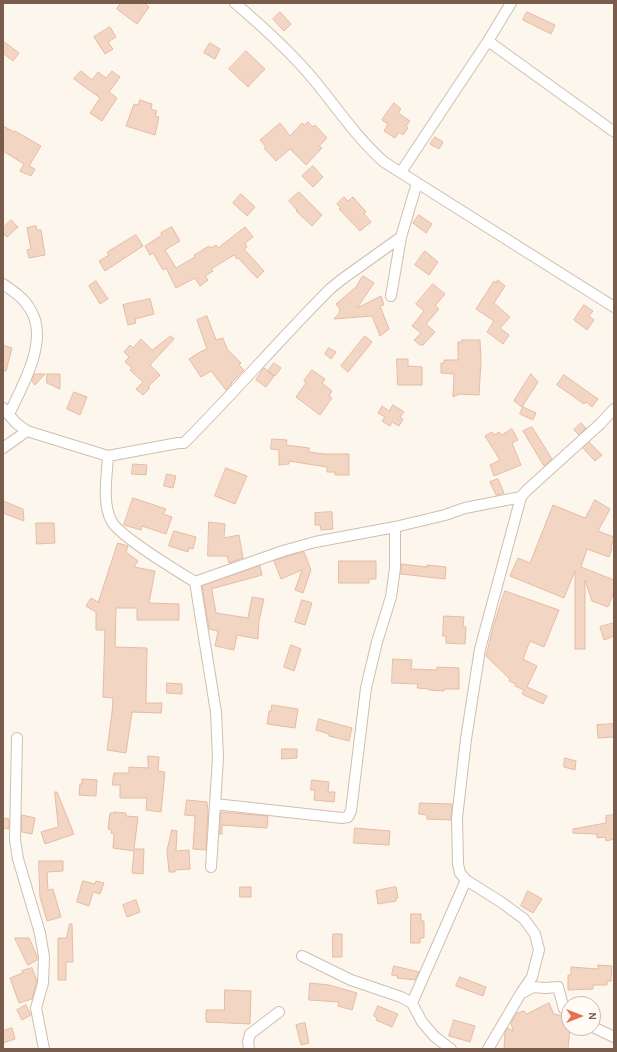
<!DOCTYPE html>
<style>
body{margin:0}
#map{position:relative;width:617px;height:1052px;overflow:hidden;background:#fdf6ec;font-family:"Alegreya Sans",sans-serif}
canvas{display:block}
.frame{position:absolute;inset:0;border:4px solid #7a5c4d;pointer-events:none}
.north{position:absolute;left:561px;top:996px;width:40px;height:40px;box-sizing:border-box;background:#fffaf3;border:1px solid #cabbb1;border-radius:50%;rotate:90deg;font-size:11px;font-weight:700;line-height:16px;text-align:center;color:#7a5c4d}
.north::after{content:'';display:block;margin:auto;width:14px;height:18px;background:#e76f51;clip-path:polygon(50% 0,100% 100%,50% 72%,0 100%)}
</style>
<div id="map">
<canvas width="617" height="1052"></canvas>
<div class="frame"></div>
<div class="north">N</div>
</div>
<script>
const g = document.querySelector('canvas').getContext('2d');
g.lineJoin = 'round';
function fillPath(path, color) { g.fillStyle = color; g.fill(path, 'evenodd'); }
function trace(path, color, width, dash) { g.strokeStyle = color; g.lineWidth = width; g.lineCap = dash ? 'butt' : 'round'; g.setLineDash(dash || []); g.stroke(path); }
const building = new Path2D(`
 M121 3H144L149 7 137 24 117 9Z
 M280 12 291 24 284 31 273 19Z
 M527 12 555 25 551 34 523 20Z
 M110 27 116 37 108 42 113 49 105 54 94 37Z
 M3 41 19 53 13 61 3 53Z
 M210 43 220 49 215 59 204 53Z
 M246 51 265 69 248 87 229 69Z
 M81 71 92 80 98 72 106 78 112 71 120 77 109 92 117 98 102 121 90 113 100 98 74 79Z
 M140 100 152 104 151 109 157 111 155 116 159 117 155 135 126 126 134 104 138 105Z
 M394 103 401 109 398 113 410 121 406 126 408 128 403 135 399 132 395 138 384 131 388 124 382 120Z
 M308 122 313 127 315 125 327 138 319 146 322 148 306 165 290 149 276 161 264 148 266 147 260 140 280 123 290 136 302 123 304 125Z
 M3 126 14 132 15 131 41 146 29 166 35 169 31 176 20 171 24 164 3 151Z
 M435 137 443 142 439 149 430 144Z
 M313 166 323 177 313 187 302 176Z
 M299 192 322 215 312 226 296 211 297 210 289 201Z
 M241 194 255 207 247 216 233 203Z
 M344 197 348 201 353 197 366 212 364 214 371 222 360 231 339 209 341 208 337 204Z
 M419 215 432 224 426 233 413 223Z
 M11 220 18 227 7 237 3 233V228Z
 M36 226 37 230H41L45 255 29 258 27 250 31 249 27 228Z
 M172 227 180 241 165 250 176 268 195 257 194 255 209 246 211 248 216 245 218 248 245 227 253 237 245 243 247 247 244 249 264 271 257 278 238 258 237 259 234 255 211 269 213 271 205 276 208 280 200 286 195 278 176 288 166 268 163 270 153 253 150 255 145 246 162 235 161 233Z
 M136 235 143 246 105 271 99 261 109 255 107 253 109 251Z
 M425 251 438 262 429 275 415 265Z
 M363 276 374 283 357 308 381 296 384 305 380 306 389 329 380 336 372 316 334 319 340 312 339 310 340 309 336 304 356 287Z
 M498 280 505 286 494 303 510 317 500 328 509 335 503 344 487 332 494 321 476 309 494 281 496 283Z
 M96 281 108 299 100 304 89 286Z
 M433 284 445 294 435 306 439 309 426 324 435 332 423 345H420L414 340 421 333 412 326 424 311 416 304Z
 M150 299 154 314 135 319 136 323 128 325 123 305Z
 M584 305 593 311 589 316 594 320 587 330 574 320Z
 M207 316 216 340 223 338 227 349 241 363 239 365 244 370 231 383H232L226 390 211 371 201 377 189 359 200 352 207 349 197 320Z
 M171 336 174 339 150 365 160 375 148 387 150 388 143 395 136 389 143 382 130 370 132 368 125 362 129 357 124 352 130 345 133 348 141 339 152 350Z
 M365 336 372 342 348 372 341 366Z
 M462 340H480L481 361 479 395 459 394 453 397 454 374 441 373V363H444V360H458V342H462Z
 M3 345 12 348 6 371H3Z
 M329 348 336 352 331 359 325 354Z
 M397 359H408V366L422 367V385H398Z
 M274 363 281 368 275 376 268 371Z
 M264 368 274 376 266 387 256 380Z
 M312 370 325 379 322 383 332 391 329 396 332 398 320 415 296 397 306 383 304 381Z
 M35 374H45L35 385 32 381Z
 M47 374H60V389L47 383Z
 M531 374 538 382 522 407 514 401Z
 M564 375 598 399 592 407 586 402 584 404 557 385Z
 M74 392 87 397 80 415 67 409Z
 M393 405 404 412 400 417 403 419 399 426 392 422 390 426 382 421 385 417 378 413 382 406 389 411Z
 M523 407 536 413 533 420 520 414Z
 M581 423 586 428 579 435 574 430Z
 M532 427 552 459 544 466 523 431Z
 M512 429 518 440 512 443 521 465 494 476 490 465 500 460 485 436 492 432 494 435 499 432 501 435Z
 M272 439 287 440 286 445 309 448V452L324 454H349V475H335V472H327V467L289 461V464L279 465V450L271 449Z
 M589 442 602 455 595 461 583 448Z
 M133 464 147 465 146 475 132 474Z
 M226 468 247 476 235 504 215 496Z
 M167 474 176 476 173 488 164 486Z
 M498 479 504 493 496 495 490 482Z
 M133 498 166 509 163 514 172 517 166 534 142 526 141 530 124 525Z
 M595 500 610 509 598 531 614 537 611 548 612 549 609 557 587 549 581 567 614 580V592L608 607 592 601 585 580V649H575V571L564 598 510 576 518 558 530 563 553 505 585 518Z
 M3 501 23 509 24 521 3 513Z
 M332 512 333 529 321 530 320 525H315V513Z
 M209 522 225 524 224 538 239 535 243 558 229 563 227 556H208Z
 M36 523H54L55 543 37 544Z
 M174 531 196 537 193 549 189 548 188 552 169 546Z
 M118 543 128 546 126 552 138 561 134 567 155 571 149 603 179 604V620H137V608H116L115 647 147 648 146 703H162L161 713 132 712 126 753 107 750 112 713 113 698 103 697 105 630H96V612L86 606 91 598 98 602Z
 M304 552 311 570 303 593 295 590 302 570 281 579 274 561Z
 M339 561H376V579H369V583H339Z
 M402 564 427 567V565L446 567 445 579 401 574Z
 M260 566 262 575 211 589 212 590 216 613 248 618 252 597 264 599 259 621 258 639 237 635 234 650 215 646 218 631 209 629 202 586Z
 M505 591 559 610 544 647 530 641 523 659 537 666 527 687 547 696 543 704 522 694 524 690 515 686 516 684 509 681 510 679 486 656 494 624Z
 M302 600 312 603 305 625 295 622Z
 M444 616 464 617 463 627H466L465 644 446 643V636H443Z
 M614 623V636L604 640 600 627Z
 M291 645 301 649 294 671 284 667Z
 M393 659 412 660 411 669 437 670V667L459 668V689H444V691L429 690V689L417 688 418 684 392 683Z
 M167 683 182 684V694L167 693Z
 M272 705 298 709 295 728 267 724 269 711H271Z
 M319 719 352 728 349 741 329 736V734L316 730Z
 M613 724 614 737 598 738 597 725Z
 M282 749H297V758L282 759Z
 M148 756 159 757 158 771 165 772 161 812 146 810 147 798H120V785H112L114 773H129V767L148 768Z
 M565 758 576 761 575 770 564 767Z
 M82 779 97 780 96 796 79 795 80 784H82Z
 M312 780 329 782 328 792H335L334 802 314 800 315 790H311Z
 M55 792H57L74 834 45 844 41 832 58 827Z
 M187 800 207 802 208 812 206 850 193 849 195 816 185 815Z
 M420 803 452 804 451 820 427 819V815L419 814Z
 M114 812 126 813V816L138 817 134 849H144L143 874 132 873 134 851 113 848 114 834 111 833 112 830 108 829 110 813H114Z
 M221 812 268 816 267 828 222 825V834H220Z
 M22 815 35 818 32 834 22 832Z
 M614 815V839L606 841 605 837 597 838V834L573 833V829L606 823V816Z
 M3 818 9 819V829L3 828Z
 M355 828 390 831 389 845 354 843Z
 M172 830 177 831 176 851 189 850 190 869 175 870V872H169L167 851Z
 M39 861H63V871L47 872 48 890 53 889 61 917 47 921 40 897Z
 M83 881 95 884 96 881 104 883 100 894 93 892 89 906 77 902Z
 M240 887H251V897H240Z
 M396 887 398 898H396V901L378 904 376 891Z
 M528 891 542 899 533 913 521 906Z
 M136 900 140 912 127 917 123 905Z
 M411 914H421V921H424V938H420V943H411Z
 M70 924H72L73 962H66V980H58V938H66Z
 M333 934H342V957H333Z
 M15 938H29L37 956V960L28 965Z
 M598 965 612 966 611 981H607V985H593V989L568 990V975H571V967L598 969Z
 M394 966 419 972 415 980 397 978 398 976 392 975Z
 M32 968 37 981 32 999 19 1003 10 978 23 973 22 971Z
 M460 977 486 987 483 996 456 986Z
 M310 983 329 985 357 993 352 1010 338 1006 339 1002 309 1000Z
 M225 990 251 991 250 1024 206 1022V1010H224Z
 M549 1003 554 1014 569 1017V1028H570L568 1049H504L505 1032 508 1028 513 1031 511 1023 517 1013 524 1011 526 1014Z
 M26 1005 31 1015 22 1020 17 1010Z
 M378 1006 398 1014 392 1027 376 1020 377 1018 374 1016Z
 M454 1020 475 1026 470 1042 449 1036Z
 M305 1023 309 1043 301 1045 296 1025Z
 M12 1028 15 1039 3 1043V1031Z`);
const minor = new Path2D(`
 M235 3C263 27 291 52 314 80 337 108 357 138 384 162L614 307
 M488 41 613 131
 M401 172 488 41 511 3
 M3 284C13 291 24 298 30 309 50 339 22 387 9 414
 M391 296 401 237 417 183
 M3 408 16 423 27 431 108 456 178 443H184C234 393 280 339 330 289L341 280 401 237
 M3 448 27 431
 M108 456C107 476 102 502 111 520 117 535 179 572 195 582L216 712 218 758 211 867
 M195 582 283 551 315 542 395 527 445 515 465 508 521 497
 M17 738 15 840 18 859 40 933 44 957 43 983 36 1008 44 1049
 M215 804 342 818 348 817 351 811 366 688 377 642 391 597 395 568V527
 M302 956 351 980 401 997 412 1003 422 1022 435 1037 451 1049
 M522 993 533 987 545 988 558 987 564 1009 569 1011
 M412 1003 466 880
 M593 1027 614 1037
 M249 1049 248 1042 250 1034 279 1012
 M488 1049 521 993 532 977 539 950 535 934 524 919 501 902 466 880 460 873 458 864 457 818 466 739 480 649 521 497 526 491 600 424 614 409`);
fillPath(building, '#f3d5c3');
trace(building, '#e6bba3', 1);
trace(minor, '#d1beb0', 12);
trace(minor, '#fff', 10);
</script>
